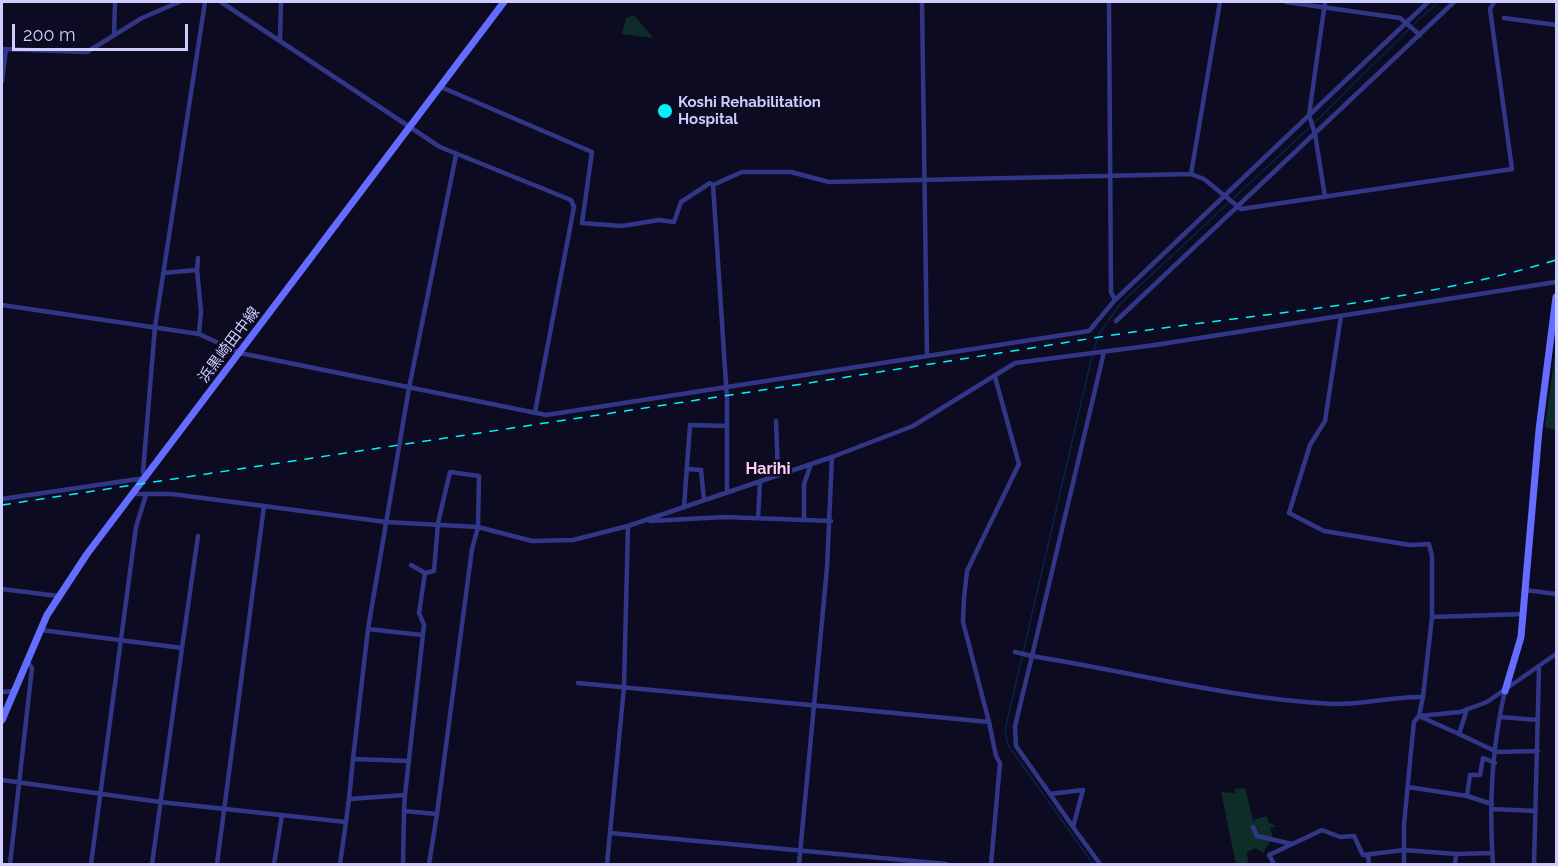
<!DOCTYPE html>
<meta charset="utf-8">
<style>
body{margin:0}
#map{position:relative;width:1558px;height:866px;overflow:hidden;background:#0d0b22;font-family:Raleway,sans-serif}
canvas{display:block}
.frame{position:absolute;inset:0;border:3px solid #cecdff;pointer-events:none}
.scale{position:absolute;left:12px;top:24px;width:176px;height:27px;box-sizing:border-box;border:3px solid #cecdff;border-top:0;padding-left:8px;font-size:18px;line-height:21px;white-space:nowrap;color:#cecdff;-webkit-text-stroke:4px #0d0b22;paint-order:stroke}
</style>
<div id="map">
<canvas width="1558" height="866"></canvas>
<div class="frame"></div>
<div class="scale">200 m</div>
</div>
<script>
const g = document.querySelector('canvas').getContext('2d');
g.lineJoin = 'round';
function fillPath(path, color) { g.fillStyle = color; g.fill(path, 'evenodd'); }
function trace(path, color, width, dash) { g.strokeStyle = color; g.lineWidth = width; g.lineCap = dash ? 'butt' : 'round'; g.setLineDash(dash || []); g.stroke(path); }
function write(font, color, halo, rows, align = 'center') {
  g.font = font + ' Raleway,"Noto Sans JP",sans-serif'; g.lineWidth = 5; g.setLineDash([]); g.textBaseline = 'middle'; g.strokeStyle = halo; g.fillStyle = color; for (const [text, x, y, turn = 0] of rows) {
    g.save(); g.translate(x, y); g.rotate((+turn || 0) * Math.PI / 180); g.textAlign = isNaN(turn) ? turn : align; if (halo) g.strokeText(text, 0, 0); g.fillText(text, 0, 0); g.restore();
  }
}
const green = new Path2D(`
 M634 15 653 38 622 34 626 18Z
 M1555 354 1556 355V430L1545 427Z
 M1245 788 1253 820 1267 816 1268 822 1276 826 1270 828 1273 837 1263 853 1256 848 1247 852 1248 864H1236L1221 792 1235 793V789Z`);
const stream = new Path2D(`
 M1412 26 1438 2
 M1314 123 1409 29
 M1093 864 1008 745 1005 730 1091 360 1099 334 1120 304 1311 126`);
const street = new Path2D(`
 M221 2 440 147 571 200 574 207 535 412
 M922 2 927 356
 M1286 2 1400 18 1420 35
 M1504 18 1556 25
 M114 35 115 2
 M280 39 281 2
 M2 49 87 52 142 18 179 2
 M2 81 6 49
 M441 87 592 152 582 223 622 226 659 220 674 222 681 202 710 183 713 185
 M1191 174 1220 2
 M1325 197 1315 134 1309 115 1325 2
 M197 270 198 258
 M163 273 197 270 201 311 199 334
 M1115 300 1428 2
 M2 305 199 334 240 353 546 415 1089 331 1115 300 1111 292 1109 2
 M1341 316 1325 421 1310 445 1289 513 1324 531 1410 545 1429 544 1432 556V617
 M1116 321 1454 2
 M776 421 778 474
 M687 469 701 470 704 500
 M450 472 479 476 478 527 472 549 437 814 404 811 405 795 424 625 419 613 425 573 434 571 438 523Z
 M727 492V399L713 185 742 172H791L829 182 1191 174 1204 179 1241 209 1512 169 1490 9 1494 2
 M133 494H172L386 522 478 527 532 541 573 540 628 526 832 457 913 426 1015 363 1155 345 1556 282
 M2 499 145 478 143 472 155 327 205 2
 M684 507 690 425 727 426
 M758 518 760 482
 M804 520V484L811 464
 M650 521 725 517 831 521
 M411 565 425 573
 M2 589 58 596
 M1525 590 1556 594
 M368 629 409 388 456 155
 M41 630 182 648 198 536
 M1015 652 1032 656 1104 352
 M578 683 989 722 963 622 964 598 967 571 1019 464 995 377
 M2 692 14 691
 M1423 697 1432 617 1523 614
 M1467 709 1459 734 1497 752 1538 751
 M1419 716 1460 712 1487 702 1556 654
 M1421 717 1459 734
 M1500 717 1538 720
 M989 722 996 756 1000 763 991 864
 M353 759 368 629 422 635
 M2 780 160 802 346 822 349 799 405 795
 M1408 787 1467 796
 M1050 794 1073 827 1083 790 1050 794 1016 746 1015 726 1032 656C1132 672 1231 699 1333 704 1363 705 1393 696 1423 697L1419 716 1414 722 1411 751 1404 825V864
 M349 799 353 759 409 761
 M1492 804 1467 796 1470 775H1480L1483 758 1495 763
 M1492 809 1536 811
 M1073 827 1100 864
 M1253 827 1257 836 1292 844
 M610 833 946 864
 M1368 855 1369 864
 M10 864 32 668 27 661
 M91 864 136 527 146 495
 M152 864 182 648
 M217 864 264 506
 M274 864 282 815
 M340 864 346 822
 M403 864 404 811
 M429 864 437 814
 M607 864 624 687 628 526
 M799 864 827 568 832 457
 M1274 864 1269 855 1322 830 1340 837 1354 836 1363 855 1404 850 1456 854
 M1455 864 1456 854 1492 853
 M1493 864C1489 808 1492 746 1505 691
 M1534 864 1539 668`);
const secondary = new Path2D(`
 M1505 691 1521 637 1539 430 1556 297
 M2 720 47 615 87 554 504 2`);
const rail = new Path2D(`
 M2 505C361 450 722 398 1081 340 1239 314 1403 307 1556 260`);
const markers = [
 [665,111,8,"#00f4f8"]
];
const poiNames = [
 ["Koshi Rehabilitation",678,102],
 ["Hospital",678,119]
];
const streetNames = [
 ["浜黒崎田中線",229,345,-53]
];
const neighbourhoodNames = [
 ["Harihi",768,469]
];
fillPath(green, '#0e2d29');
trace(stream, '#072346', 1.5);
trace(street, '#323686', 4.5);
trace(secondary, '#646dff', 7);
trace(rail, '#00f4f8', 1.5, [9, 8]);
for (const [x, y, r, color] of markers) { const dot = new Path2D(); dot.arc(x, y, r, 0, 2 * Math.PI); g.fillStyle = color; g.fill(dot); trace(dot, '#0d0b22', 2); }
write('bold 15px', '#cecdff', '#0d0b22', poiNames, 'left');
write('15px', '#cecdff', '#0d0b22', streetNames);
write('bold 16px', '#ffcff2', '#0d0b22', neighbourhoodNames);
</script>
